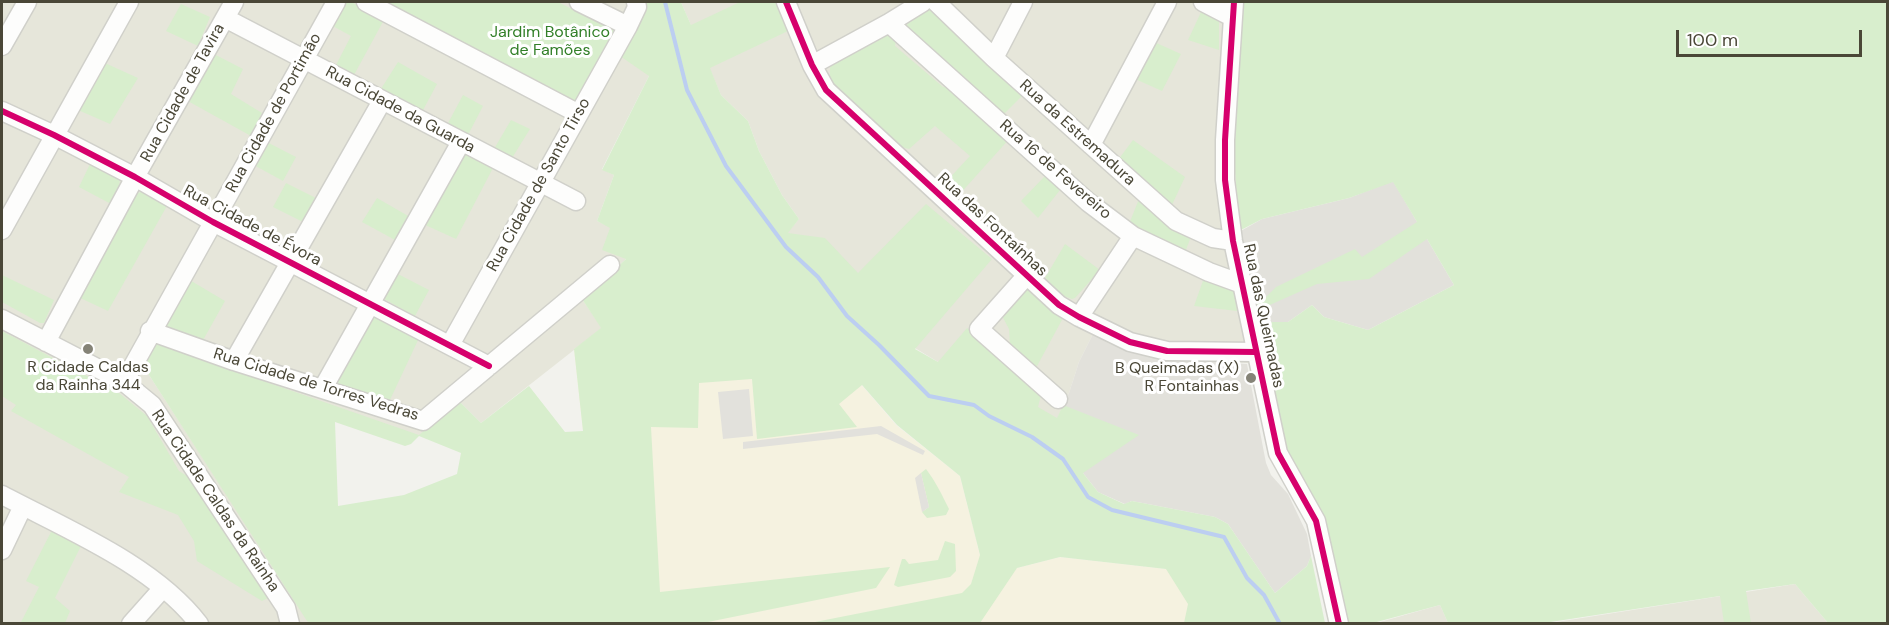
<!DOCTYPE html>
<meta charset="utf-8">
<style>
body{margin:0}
#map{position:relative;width:1889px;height:625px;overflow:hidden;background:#f2f2ed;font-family:"DM Sans",sans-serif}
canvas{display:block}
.frame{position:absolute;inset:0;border:3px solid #4a4737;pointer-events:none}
.scale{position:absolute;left:1676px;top:30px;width:186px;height:27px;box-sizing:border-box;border:3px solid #4a4737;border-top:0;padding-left:8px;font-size:18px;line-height:21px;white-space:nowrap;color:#4a4737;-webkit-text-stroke:4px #fff;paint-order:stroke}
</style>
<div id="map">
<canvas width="1889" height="625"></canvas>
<div class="frame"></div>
<div class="scale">100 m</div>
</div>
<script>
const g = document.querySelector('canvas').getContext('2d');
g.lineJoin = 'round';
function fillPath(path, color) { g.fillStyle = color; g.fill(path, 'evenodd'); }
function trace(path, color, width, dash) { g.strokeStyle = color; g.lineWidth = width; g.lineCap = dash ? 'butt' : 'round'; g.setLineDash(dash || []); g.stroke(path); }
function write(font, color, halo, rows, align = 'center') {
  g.font = font + ' "DM Sans",sans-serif'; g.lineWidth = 6; g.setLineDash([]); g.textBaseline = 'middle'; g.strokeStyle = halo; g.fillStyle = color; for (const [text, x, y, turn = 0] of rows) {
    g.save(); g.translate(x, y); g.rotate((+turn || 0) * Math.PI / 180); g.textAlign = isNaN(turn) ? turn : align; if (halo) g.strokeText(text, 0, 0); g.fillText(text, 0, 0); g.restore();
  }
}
const residential = new Path2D(`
 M2 2H643L649 76 602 169 614 175 597 221 610 227 626 259 582 299 602 328 481 423 459 401 419 436 152 343 146 366 149 375 310 623H2Z
 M681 2H1243L1237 75 1233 142 1235 174 1239 232 1265 363H1247L1165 359 1133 350 1093 334 1079 362 1069 393 1057 419 938 362 915 348 787 233 799 219 782 195 759 151 748 121 721 95Z
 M1795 584 1828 623 1544 624 1721 596Z
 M1440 605 1448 623 1373 624Z`);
const commercial = new Path2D(`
 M734 237 896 425 960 476 980 555 1017 568 1060 557 1211 574 1238 623H604L574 349Z`);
const industrial = new Path2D(`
 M1393 181 1454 285 1368 330 1324 317 1312 305 1288 322H1256L1239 232 1262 219 1349 198Z
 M1093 334 1133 350 1165 359 1247 364 1266 463 1271 475 1288 494 1307 534 1311 556 1307 566 1275 593 1228 524 1215 517 1132 501 1125 504 1098 492 1083 473 1057 419 1069 393 1079 362Z`);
const green = new Path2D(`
 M342 2H351L385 18 354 75 336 65 351 36 329 24Z
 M386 2H558L615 31 578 102Z
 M643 2H681L691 25 740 2H776L788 31 710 68 721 95 748 121 759 151 782 195 799 219 788 233 825 238 858 273 926 204 992 259 915 349 938 362 967 328 1042 391 1038 407 1057 418 1063 405 1139 435 1083 473 1098 492 1124 504 1132 501 1215 517 1228 524 1275 593 1307 566 1311 556 1325 623H1184L1188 604 1166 569 1060 557 1017 568 980 623H810L962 593 971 584 980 555 960 476 897 425 862 385 839 404 857 427 757 439 752 379 699 383 698 428 651 427 660 592 890 567 876 588 703 623H310L307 621 149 375C145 362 146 355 151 342L419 435 459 401 481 423 529 386 565 432 583 431 574 349 601 328 582 299 626 259 602 250 610 228 597 221 614 175 602 170 649 76 620 56ZM335 422 405 446 411 444 419 436 461 453 457 474 404 495 338 506Z
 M1243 2H1887V623H1828L1795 584 1746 591 1751 623H1724L1720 596 1544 623H1448L1440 605 1373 623H1345L1286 453 1256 322H1288L1312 305 1324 317 1368 330 1454 285 1427 239 1369 279 1317 284 1254 312 1249 285 1253 283 1262 301 1276 287 1355 249 1362 257 1417 222 1393 182 1349 198 1262 219 1239 231 1233 142Z
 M181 4 210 17 198 46 166 31Z
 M930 9 1025 93 1004 114 906 26 911 19Z
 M1202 10 1219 19V50L1188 40Z
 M885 35 893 36 896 40 895 46 943 87 950 86 1011 137 958 196 943 185 970 156 935 126 909 149 901 147 833 84 830 78V65Z
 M1152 41 1181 54 1162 91 1133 78Z
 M212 53 243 69 231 94 262 113 251 136 186 100Z
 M398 62 437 84 422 112 379 92Z
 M105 63 138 78 110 124 78 110Z
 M463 95 483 106 468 135 447 125Z
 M511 120 530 129 512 158 494 149Z
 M263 140 296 157 283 181 250 163Z
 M1133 140 1185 177 1171 207 1118 160Z
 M466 153 494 166 456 239 423 224 462 154Z
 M90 164 120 179 119 187 111 204 79 187Z
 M1045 176 1060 190 1038 218 1021 201Z
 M286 183 316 198 303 222 273 207Z
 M141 192 168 204 108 311 76 296 135 194Z
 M1141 194 1192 234 1184 255 1129 224Z
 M377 198 410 217 395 240 362 222Z
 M1065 244 1100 270 1075 298 1072 299 1063 296 1045 278Z
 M396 273 429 290 415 316 384 299 383 295Z
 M2 275 54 300 44 323H40L2 302Z
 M1205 275 1231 287 1235 292 1237 311 1194 306Z
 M188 279 225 301 202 342 162 327Z
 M1026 286 1063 318 1036 368 1010 346 1009 329 1000 312Z
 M377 314 420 336 389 402 336 383 370 315Z
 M2 331 119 393 147 416 179 471 190 478 268 598 262 601 197 561 194 541 178 515 119 492 129 477 11 411 16 405 2 396Z
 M926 469C936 482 942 495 949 509L946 515 927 518 922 512 929 507 921 473Z
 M53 528 82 544 55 598 70 611 65 623 20 624 39 587 26 581Z
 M945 541 955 544 956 571 950 577 898 587 894 585 902 559H905L909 564 938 560Z`);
const parking = new Path2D(`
 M749 389 753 436 723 439 718 392Z
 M881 426 925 451 923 455 877 434 743 449V442Z
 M921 473 929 507 922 512 915 478Z`);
const stream = new Path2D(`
 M665 2 687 90 726 166 786 247 818 277 847 316 879 345 929 396 974 405 989 416 1032 437 1063 459 1088 497 1112 510 1224 537 1247 578 1264 595 1280 624`);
const minor = new Path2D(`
 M366 2 579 114
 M579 2 628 26
 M786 2 812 65 826 90 1059 305 1079 317 1130 342 1167 351 1256 352
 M936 2 994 58 1176 221 1213 238 1233 241
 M1203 2 1232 17
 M1234 2 1225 140V180L1233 241 1278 453 1316 521 1339 624
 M225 18 576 201
 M889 23 1088 202 1133 236 1209 272 1242 284
 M2 46 27 2
 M994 58 1023 2
 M812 65 889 23 923 2
 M2 111 54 135 135 177 213 222 489 366
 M1091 145 1167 2
 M2 230 129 2
 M1027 275 979 329 1058 399
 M1079 317 1133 236
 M2 319 124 382 152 405 286 608 290 624
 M150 331 234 361 423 421 610 265
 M46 342 135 177 234 2
 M450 345 628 26 637 7 636 2
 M234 361 382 101
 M124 382 336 2
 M323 388 461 142
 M2 495C66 529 154 565 199 624
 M2 550 23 506
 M131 624 163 588`);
const cycleway = new Path2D(`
 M786 2 812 65 826 90 1059 305 1079 317 1130 342 1167 351 1256 352
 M1234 2 1225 140V180L1233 241 1278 453 1316 521 1339 624
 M2 111 54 135 135 177 213 222 489 366`);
const markers = [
 [88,349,6,"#858377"],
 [1251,378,6,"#858377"]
];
const parkNames = [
 ["Jardim Botânico",550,33],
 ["de Famões",550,51]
];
const streetNames = [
 ["Rua Cidade de Tavira",183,93,-61],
 ["Rua Cidade da Guarda",400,110,28],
 ["Rua Cidade de Portimão",274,113,-61],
 ["Rua da Estremadura",1077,133,42],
 ["Rua 16 de Fevereiro",1055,170,41],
 ["Rua Cidade de Santo Tirso",539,185,-61],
 ["Rua das Fontaínhas",992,225,43],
 ["Rua Cidade de Évora",252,226,28],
 ["Rua das Queimadas",1263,316,78],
 ["Rua Cidade de Torres Vedras",316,385,17],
 ["Rua Cidade Caldas da Rainha",215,501,56]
];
const poiNames = [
 ["R Cidade Caldas",88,368],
 ["da Rainha 344",88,386],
 ["B Queimadas (X)",1239,369,"right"],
 ["R Fontainhas",1239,387,"right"]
];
fillPath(residential, '#e6e6da');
fillPath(commercial, '#f5f2e0');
fillPath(industrial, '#e2e1db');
fillPath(green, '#d8eecd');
fillPath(parking, '#e2e1dc');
trace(stream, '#bccef1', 4);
trace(minor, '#d0d0ca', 21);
trace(minor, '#fdfdfc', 18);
trace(cycleway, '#d6006c', 6);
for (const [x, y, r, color] of markers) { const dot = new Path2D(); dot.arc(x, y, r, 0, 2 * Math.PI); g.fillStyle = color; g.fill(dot); trace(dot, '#fff', 2); }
write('16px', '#327f28', '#fff', parkNames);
write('16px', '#4a4737', '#fff', streetNames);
write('16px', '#4a4737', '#fff', poiNames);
</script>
